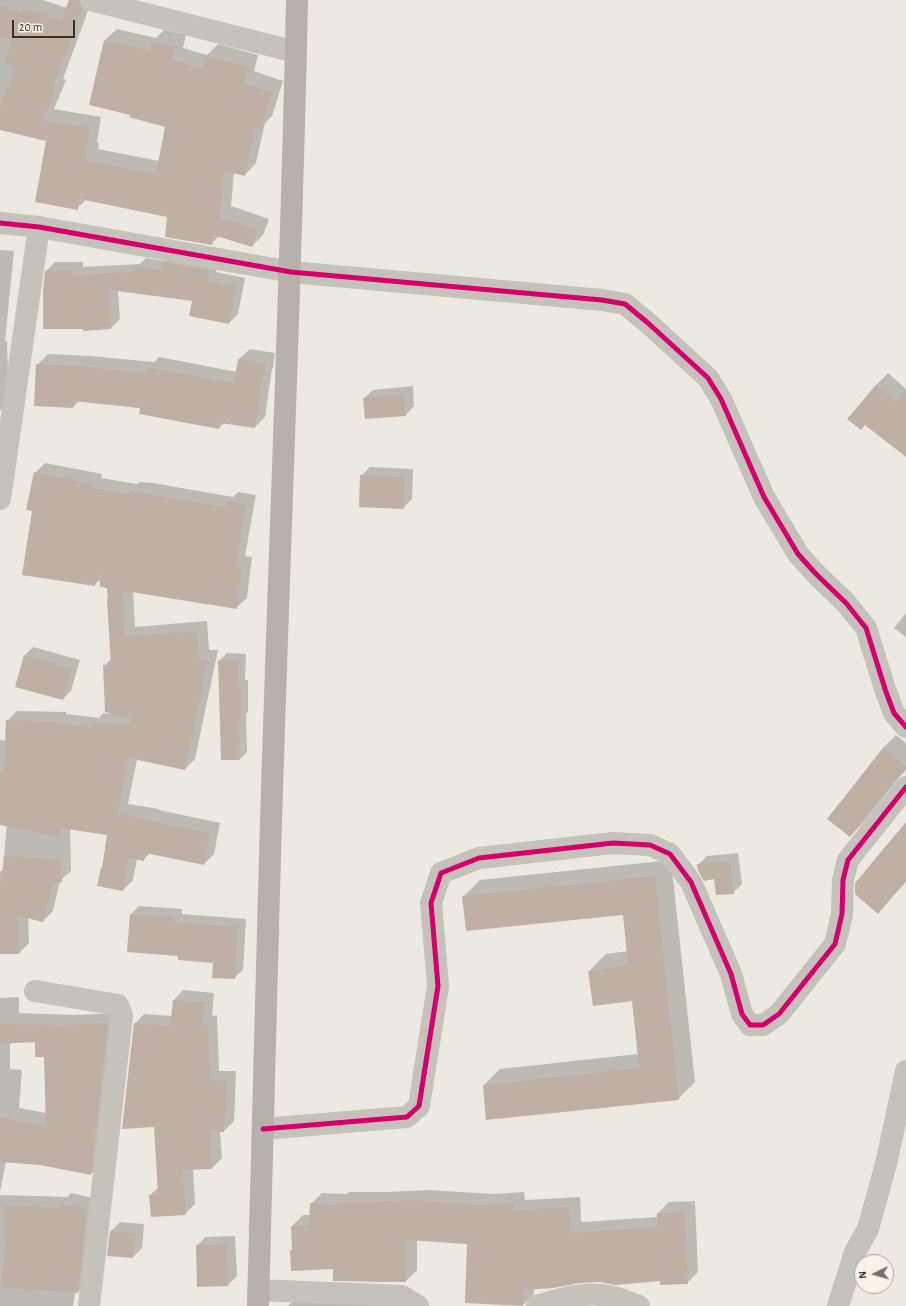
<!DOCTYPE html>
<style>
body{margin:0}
#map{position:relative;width:906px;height:1306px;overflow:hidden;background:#ece9e2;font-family:"Alegreya Sans",sans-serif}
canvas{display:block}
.north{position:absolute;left:854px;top:1254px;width:40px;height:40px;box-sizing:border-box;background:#f8f3ea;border:1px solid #aaa59d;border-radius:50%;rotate:265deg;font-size:11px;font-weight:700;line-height:16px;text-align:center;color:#362f29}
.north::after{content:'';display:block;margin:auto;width:14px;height:18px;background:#76706a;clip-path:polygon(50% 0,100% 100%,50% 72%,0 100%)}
.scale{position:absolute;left:12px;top:20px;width:63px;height:18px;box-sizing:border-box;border:2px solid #362f29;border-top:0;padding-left:5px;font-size:12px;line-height:14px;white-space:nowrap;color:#362f29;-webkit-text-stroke:3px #f8f3ea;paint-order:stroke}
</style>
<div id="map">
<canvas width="906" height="1306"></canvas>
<div class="north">N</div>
<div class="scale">20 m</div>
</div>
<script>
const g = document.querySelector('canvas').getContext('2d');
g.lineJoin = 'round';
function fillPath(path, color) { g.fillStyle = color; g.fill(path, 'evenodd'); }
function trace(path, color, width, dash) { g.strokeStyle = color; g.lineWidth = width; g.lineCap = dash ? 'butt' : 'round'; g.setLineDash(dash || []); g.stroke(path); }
const shadow = new Path2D(`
 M0 0H43L67 8 70 0H92L63 79 66 80 54 109 101 117 97 142 99 143 98 149 159 161 166 126 131 114 90 104 105 40 117 29 156 38 164 30 186 35 183 48 207 55 218 44 258 55 254 71 283 81 272 116 265 123 256 163 245 175 234 172 231 206 269 219 263 235 252 246 219 236 211 244 168 216 86 200 77 208 47 140 0 129Z
 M0 250 14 251 5 341H7L9 402 0 411Z
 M172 254 217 262 216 272 245 278 238 314 229 323 193 300 118 290 120 319 111 328 84 330 46 271 55 262H83V267L140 264 146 258 165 261Z
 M250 349 275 353 273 368 272 369 265 417 255 427 224 423 219 428 141 408 79 401 73 407 37 365 48 354 90 356 154 362 159 357 237 372 239 359Z
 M888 373 906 389V456L865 424 848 419 876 385Z
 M413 386 414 406 406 415 364 398 373 390Z
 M45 463 102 474 101 478 137 484 140 482 153 483 233 497 238 492 256 495 245 556 252 557 247 598 236 608 133 591 135 627 207 621 209 650H218L195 759 185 769 137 759 128 804 159 809V810L220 823 214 854 204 864 150 853 143 860 137 859 133 880 123 890 101 868 104 866 108 834 70 828 71 871 60 881 53 911 43 921 28 917 29 943 19 953H0V871H3L12 756 0 790V740L6 741 7 721 17 711 66 712V714L99 718 103 713 110 714 104 666 112 658 108 588 101 579 94 585 34 510 35 473Z
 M370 467 413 469 412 499 403 508 361 476Z
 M906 613V637L894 628Z
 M33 647 80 660 71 691 63 699 25 655Z
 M227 653 246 654 245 680H248V712L246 714 247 752 240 759 219 661Z
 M896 735 906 743V769L863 823 850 836 828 819 883 748Z
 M906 824V882L878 912Z
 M738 853 742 884 733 893 698 865 707 856Z
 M671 860 695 1082 678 1099 484 1085 500 1069 638 1054 633 999 589 971 606 954 628 951 624 914 463 897 480 880Z
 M139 906 182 909V914L246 919 243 970 234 978 214 962 179 955 131 914Z
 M183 990 214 993 212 1016 217 1015 219 1071H236L234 1121 224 1131H220L222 1158 212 1168 193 1169 195 1204 185 1214 150 1195 159 1187 155 1126 135 1024 144 1014 172 1016 174 1000Z
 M19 997V1013L75 1015 119 1013 102 1163 91 1174 40 1164 6 1161 0 1192V998ZM36 1041 45 1056 46 1113 19 1108 22 1070 10 1069V1042Z
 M428 1190 494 1194 524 1192 525 1200 580 1197 581 1220 582 1222 658 1217V1213L669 1202 695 1201 698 1272 687 1283 661 1280 580 1282 534 1288V1294L523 1305 468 1243 417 1240V1270L406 1281 383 1282 334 1280V1268L291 1251 293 1249 292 1226 303 1215H310L311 1204 322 1193 346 1194 349 1192H387Z
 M71 1193 98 1199 89 1281 78 1292H75L73 1306H0V1195L68 1197Z
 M120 1222 144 1224 142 1248 133 1257 108 1255 111 1231Z
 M235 1236 237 1276 228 1285 198 1286 197 1246 205 1237Z
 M297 1297 391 1306H288Z`);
const building = new Path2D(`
 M69 0H79V4L82 9 52 91 55 92 43 120 90 128 86 154H88L87 160 156 174 165 127 129 117 130 115 89 105 104 40 149 50 151 41 175 47 172 59 202 69 206 55 248 67 243 83 272 92 261 129 256 127 245 176 224 171 220 217 258 230 252 247 213 235 212 245 165 237 167 217 80 199 78 210 35 202 46 141 0 130V107L15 68 4 65 12 41 0 37V5L21 12 22 8 61 20Z
 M162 262 209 270 208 281 237 286 229 324 189 316 192 301 110 290 111 329 83 331V329H43V290L45 271 74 270V275L135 272 136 266 162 270Z
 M238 359 266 363 263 379H262L255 428 220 423 219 429 139 414 140 408 73 401V408L34 406 36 364 79 366 146 373 147 367 234 383Z
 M876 385 896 402 906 389V457L865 425 861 430 847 419Z
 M404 394 406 416 365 419 363 398Z
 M34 472 93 484 92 488 129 494V491L143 493 226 507 227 501 246 504 236 566 242 567 237 609 131 592V593L123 592 125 636 197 631 199 660H208L185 770 129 758 118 814 149 819V820L210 833 204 865 145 853 144 861 129 858 123 891 97 886 101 868H102L107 835 60 828V838L0 825V771L4 772 6 720 57 722V723L92 728V723L130 724V719L105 712 103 665H111L107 600 108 594 107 593V588L100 587 99 570 95 586 22 575 32 511 26 510Z
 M360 475 405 477 404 509 359 507Z
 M24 655 72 668 63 700 15 687Z
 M218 660 238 661V687H241V721H239L240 760H221Z
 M883 748 906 766V770L901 775 896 779 850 837 827 819Z
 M906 822V881L878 914 855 894V883Z
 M4 856 61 859 62 882 53 883 43 922 18 916 19 954H0V883H1Z
 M730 861 734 894 716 895 714 879 704 881 698 870 697 864Z
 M655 876 679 1100 486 1120 483 1085 639 1068 632 1001 593 1006 588 971 628 965 623 915 466 931 462 896Z
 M130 914 174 917V922L238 927 235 979 212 978 213 963 178 960V956L127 952Z
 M173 1000 204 1002 203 1025H208L210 1080 227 1081 224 1132 210 1131 212 1169 183 1170 186 1215 151 1217 149 1195 158 1194 154 1127 122 1129 134 1023 170 1026Z
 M108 1023 91 1175 40 1165 0 1162V1117L46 1126 44 1057H35V1042L0 1044V1024L64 1025Z
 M416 1200 482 1205 514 1203V1210L569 1207 570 1231 571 1233 657 1227V1213L685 1212 688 1284 660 1285V1281L615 1285 600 1282 580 1283 553 1288 523 1290V1306L465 1303 467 1244 407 1240 406 1282 333 1281V1269L291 1271 290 1250H292L291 1226 309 1225 310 1203 337 1205V1202H375Z
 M59 1204 87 1209 78 1293 1 1287 5 1240H4V1206L59 1208Z
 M110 1231 136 1233 133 1258 107 1256Z
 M227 1244 228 1286 197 1287 196 1245Z`);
const street = new Path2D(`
 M91 0 296 52
 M0 223 39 227 291 272 602 300 625 304 648 323 708 378 721 399 764 497 798 554 816 574 846 603 866 628 886 692 894 713 906 727
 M0 499 39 227
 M35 991 118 1005 122 1015 89 1306
 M263 1129 407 1117 419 1106 438 986 431 903 441 873 479 858 613 843 650 845 670 854 691 882 731 974 742 1014 750 1025H763L779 1014 835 944 842 914 843 880 848 860 906 787
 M258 1290 402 1296 418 1306
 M537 1306C560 1299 584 1291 609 1296 619 1298 629 1302 639 1306
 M838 1306 855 1252 868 1229 886 1164 906 1071`);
const secondary = new Path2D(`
 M258 1306C262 1168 265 1030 269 892 277 595 291 298 297 0`);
const cycleway = new Path2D(`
 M0 223 39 227 291 272 602 300 625 304 648 323 708 378 721 399 764 497 798 554 816 574 846 603 866 628 886 692 894 713 906 727
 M263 1129 407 1117 419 1106 438 986 431 903 441 873 479 858 613 843 650 845 670 854 691 882 731 974 742 1014 750 1025H763L779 1014 835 944 842 914 843 880 848 860 906 787`);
fillPath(shadow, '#0003');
fillPath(building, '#beb0a5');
trace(street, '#c5c1bb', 22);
trace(secondary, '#b6b1ab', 22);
trace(cycleway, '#d6006c', 5);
</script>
